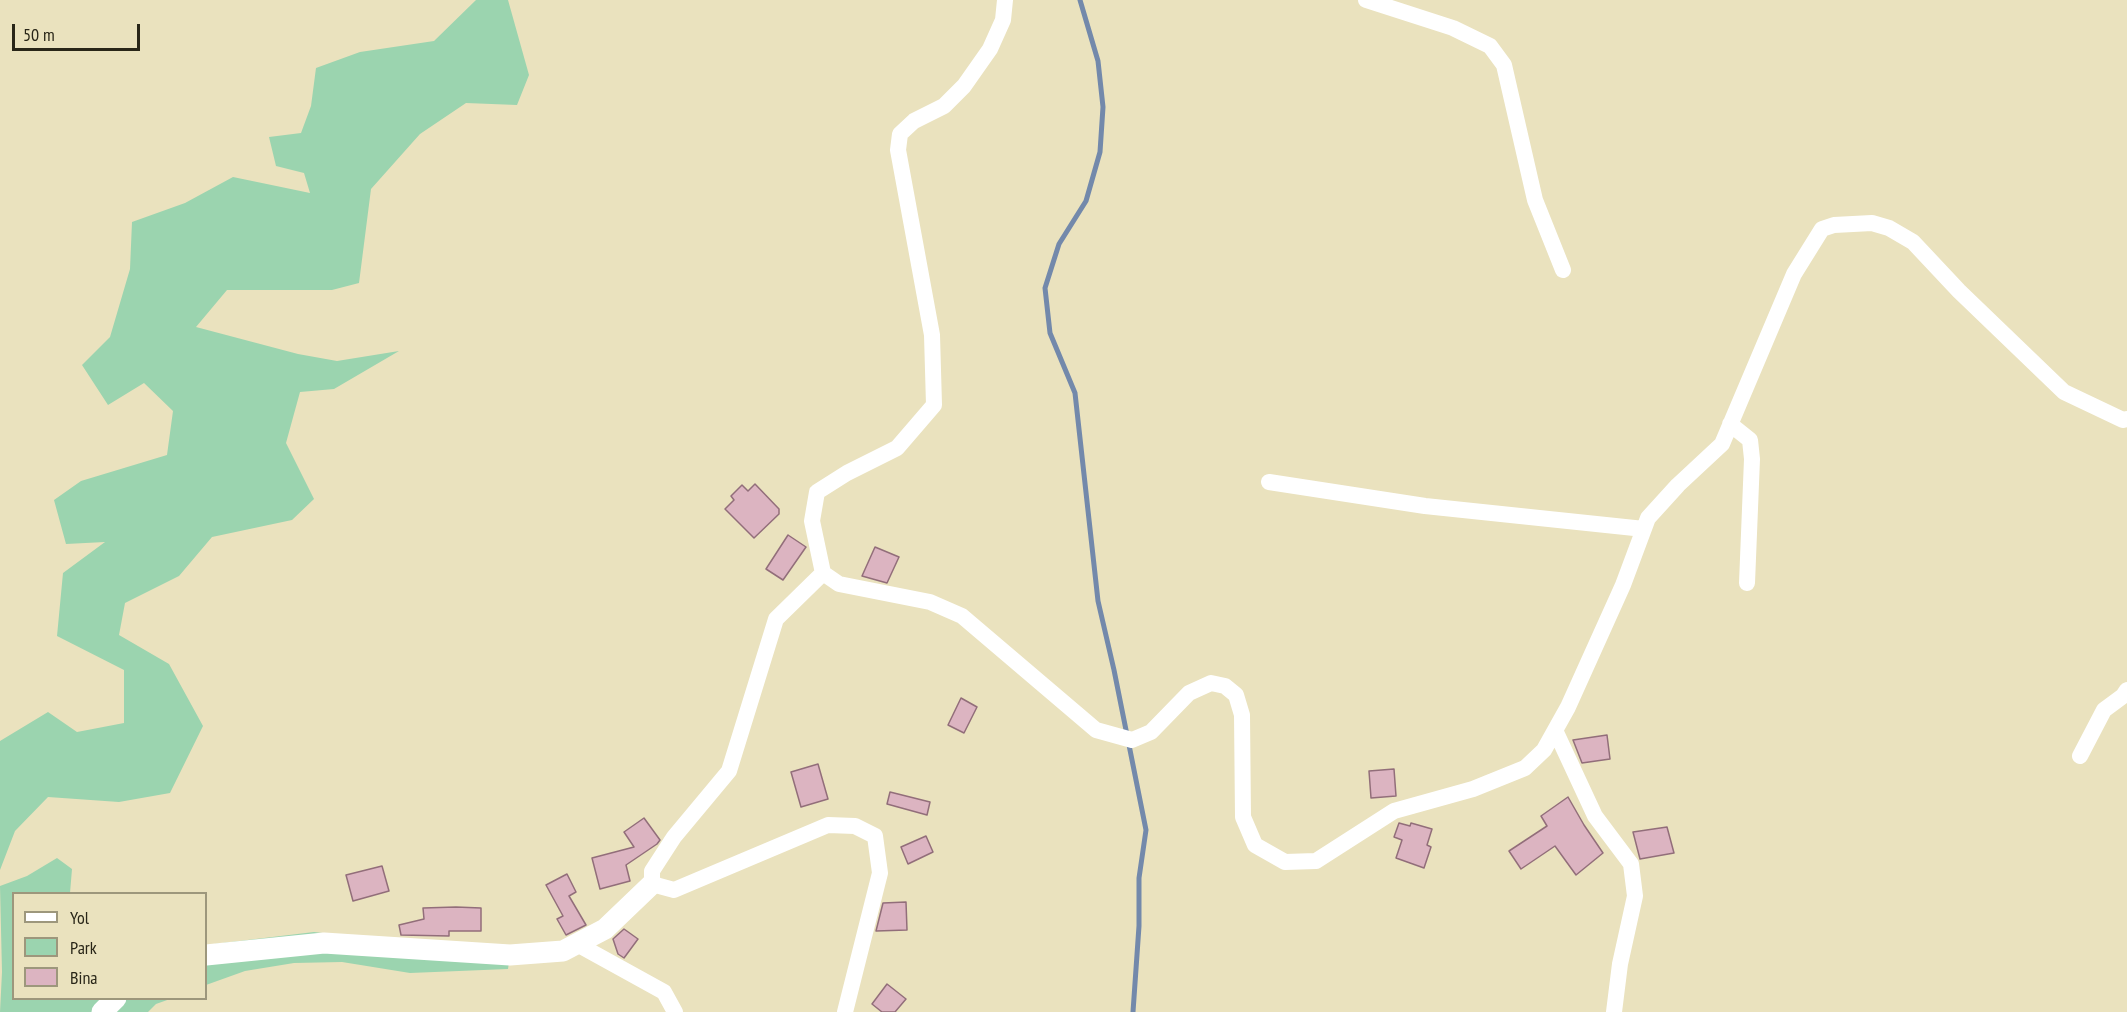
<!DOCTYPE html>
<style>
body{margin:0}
#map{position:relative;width:2127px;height:1012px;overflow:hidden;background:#eae2be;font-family:"PT Sans Narrow",sans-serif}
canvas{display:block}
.legend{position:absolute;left:12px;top:892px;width:195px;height:108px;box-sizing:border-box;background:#eae2be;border:2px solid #9d977c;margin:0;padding:8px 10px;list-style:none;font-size:18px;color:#292618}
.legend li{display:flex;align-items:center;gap:12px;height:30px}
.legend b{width:30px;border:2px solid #9d977c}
.scale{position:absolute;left:12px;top:24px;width:128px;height:27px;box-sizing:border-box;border:3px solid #292618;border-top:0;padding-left:8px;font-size:18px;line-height:21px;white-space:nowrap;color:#292618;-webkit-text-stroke:4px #eae2be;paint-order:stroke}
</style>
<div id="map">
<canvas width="2127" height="1012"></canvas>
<ul class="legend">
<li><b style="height:8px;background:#fff"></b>Yol</li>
<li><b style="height:16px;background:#9bd4af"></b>Park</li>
<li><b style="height:16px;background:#dcb4c1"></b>Bina</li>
</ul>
<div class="scale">50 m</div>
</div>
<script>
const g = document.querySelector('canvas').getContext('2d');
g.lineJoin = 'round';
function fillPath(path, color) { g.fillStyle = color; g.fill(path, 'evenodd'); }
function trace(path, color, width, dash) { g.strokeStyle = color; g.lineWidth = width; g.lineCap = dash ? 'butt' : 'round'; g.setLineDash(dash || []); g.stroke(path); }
const green = new Path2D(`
 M476 0H508L529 75 517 105 466 103 420 134 371 189 359 283 332 290H227L196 327 298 354 337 361 399 351 334 389 300 392 286 443 314 499 292 520 212 537 179 576 125 603 119 635 169 664 203 726 170 793 119 802 48 797 15 831 0 870V741L48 712 77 732 124 723V670L57 636 63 573 105 542 66 544 54 500 81 481 167 455 173 411 144 383 108 405 82 365 110 337 130 269 132 222 185 203 233 177 310 193 304 173 276 166 269 137 301 133 311 106 316 68 360 52 434 41Z
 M57 858 72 869 70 893 14 894V998L170 999 156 1004 148 1012H0L2 972 0 886 27 876Z
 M314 932 510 955 508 969 410 973 342 962 294 963 245 971 206 985V945Z`);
const stream = new Path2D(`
 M1080 0 1098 61 1103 107 1100 152 1086 201 1059 244 1045 288 1050 333 1075 393 1098 601 1114 670 1146 830 1139 878V926L1133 1012`);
const building = new Path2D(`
 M755 484 779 509V514L754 538 725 509 734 500 731 496 742 485 748 491Z
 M788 535 806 547 783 580 766 569Z
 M875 547 899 557 887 583 862 576Z
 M961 698 977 707 964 733 948 725Z
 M1607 735 1610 759 1582 763 1573 740Z
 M818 764 828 799 801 807 791 772Z
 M1394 769 1396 796 1371 798 1369 771Z
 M890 792 930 802 927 815 887 804Z
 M1568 797 1584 825 1603 853 1576 875 1555 846 1521 869 1509 851 1547 826 1541 816Z
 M644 818 660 840 657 844 626 865 630 881 600 889 592 858 634 847 624 832Z
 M1399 823 1410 826 1411 823 1432 829 1427 845 1431 847 1424 868 1396 858 1402 840 1394 837Z
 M1667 827 1674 853 1640 859 1633 832Z
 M926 836 933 852 908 864 901 847Z
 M382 866 389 891 353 901 346 875Z
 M567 874 576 892 569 896 586 925 566 935 557 919 563 916 546 885Z
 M906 902 907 930 876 931 883 903Z
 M456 907 481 908V931H449V936L401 935 399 925 424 919 423 908Z
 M624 929 638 939 624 958 618 954 613 939Z
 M887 984 906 999 895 1012H882L872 1004Z`);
const minor = new Path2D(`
 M1005 0 1003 20 990 49 964 86 944 106 914 121 900 134 898 150 932 335 934 405 897 448 847 473 817 492 812 521 823 573 839 584 930 602 962 616 1096 730 1132 740 1151 732 1189 693 1211 683 1225 686 1236 695 1242 715 1243 817 1255 845 1285 862 1316 861 1394 811 1473 789 1525 768 1544 750 1568 707 1623 585 1648 518 1678 485 1722 444 1794 274 1822 229 1834 225 1872 223 1889 228 1913 242 1959 291 2064 392 2123 420 2127 419
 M1366 0 1453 28 1490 46 1504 65 1535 200 1563 270
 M1730 424 1750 440 1752 459 1747 583
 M1269 482 1425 506 1644 529
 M823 573 776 619 729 771 674 837 652 871V884L674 890 828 825 855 826 875 836 880 873 845 1012
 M1555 730 1595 816 1631 864 1635 896 1620 964 1614 1012
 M2080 756 2104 710 2123 696 2127 690
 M577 944 664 992 675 1012`);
const tertiary = new Path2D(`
 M206 955 324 943 510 955 563 951 605 929 652 884
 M102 1012 116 998`);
fillPath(green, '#9bd4af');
trace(stream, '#7389ab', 5);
fillPath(building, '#dcb4c1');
trace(building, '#926e7a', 1.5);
trace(minor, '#fff', 16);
trace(tertiary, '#fff', 21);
</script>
